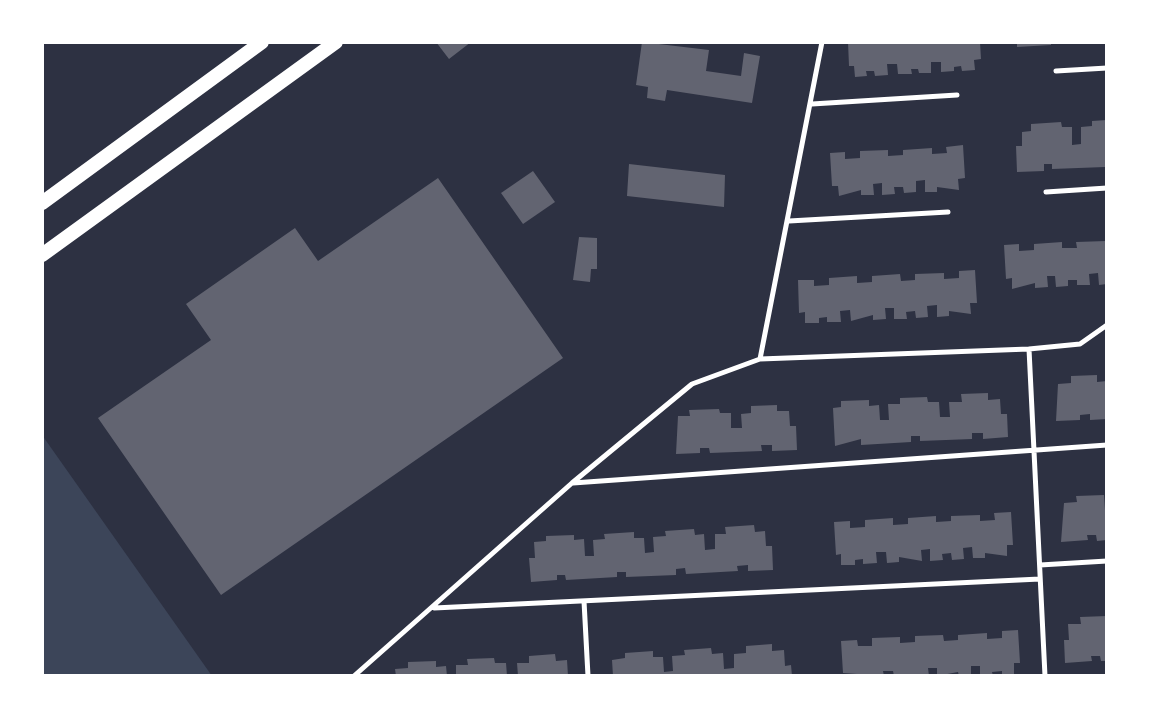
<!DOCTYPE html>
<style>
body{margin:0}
#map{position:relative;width:1149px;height:718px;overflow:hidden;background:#2d3142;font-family:"Zilla Slab",serif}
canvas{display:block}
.frame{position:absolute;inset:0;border:44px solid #fff;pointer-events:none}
</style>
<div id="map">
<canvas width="1149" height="718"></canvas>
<div class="frame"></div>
</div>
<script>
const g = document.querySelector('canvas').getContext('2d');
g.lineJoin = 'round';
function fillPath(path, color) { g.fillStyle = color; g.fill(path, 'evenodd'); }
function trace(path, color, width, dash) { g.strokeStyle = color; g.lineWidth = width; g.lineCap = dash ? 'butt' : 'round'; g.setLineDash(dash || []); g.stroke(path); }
const green = new Path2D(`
 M42 435 212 676H42Z`);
const building = new Path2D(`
 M436 42H471L449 59Z
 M642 42 709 50 706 71 741 76 744 53 760 56 752 103 667 90 665 101 647 98 648 87 636 85Z
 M848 42H980L981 59 974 60 975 70 962 71 961 66 954 67V71L941 72V62H931V73H919L918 69H911L912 74H898L897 64H887L888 75 875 76 874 71H866L867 76 855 77 854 66H849Z
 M1017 42H1051V45L1017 47Z
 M1107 120 1105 167 1052 169V164H1044V171L1017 172 1016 146H1022V132L1031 131V124L1061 122 1062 127H1072V145L1081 144V127L1092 126V121Z
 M963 145 965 178 958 179 959 190 937 187V192H925V180L916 181V192L904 193 903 187H894L895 194 882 195V183L873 184 874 195H861V190L839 196 838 186H832L830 153 845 152V159L860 158V151L888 150V156L903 155V150L932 148V154L947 153 946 147Z
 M629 164 725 175 724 207 627 196Z
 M533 171 555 202 523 224 501 193Z
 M438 178 563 358 221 595 98 418 211 340 186 304 295 228 318 261Z
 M579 237 597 238V269H591L590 282 573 280Z
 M1106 241 1107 284 1099 285 1098 273 1089 274 1090 285H1077V280H1068V286L1056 287 1055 276H1047L1048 287 1035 288V283L1012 289V278L1006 279 1004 245 1019 244V251L1034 250V244L1062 242V248H1077L1076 242Z
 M975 270 977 303H970L971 314 949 311V316L937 317V305L927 306 928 317 916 318 915 311 906 312 907 319H894V308H885L886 319 873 320V315L851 321 850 310 840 311 841 322H827V317L819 318V323H805V312L799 313 798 280H814V286L829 285V278L857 276V283L872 282V276L900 274 901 281 915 280V274L944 273V279L959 278V271Z
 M1097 375V382L1107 381V419L1090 420V414L1080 415V420L1056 421 1058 384 1071 383V376Z
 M988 393V400L1000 399 1001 414H1007L1008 437 983 439V433H972V439L920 441V436H911V442L861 445V439L835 446 833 408 841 407V401L869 400V406L879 405 880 420H889L888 404H900V398L927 397 928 402H939L940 417H950L949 402H962L961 394Z
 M777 405V411H789L790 426H796L797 450 772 451V445H761L762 451 710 453 709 448H700V453L676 454 678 416H690L689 410 719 409 720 413H731V428H742L741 414 751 413V406Z
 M1104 495 1107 540 1097 541 1096 535H1087L1088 540 1061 542 1064 503 1077 502 1076 496Z
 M1011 512 1013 545H1007V556L985 553V558H973L972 547 963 548 964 559 952 560 951 553 942 554 943 560 930 561V549L921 550 922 561 899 557V562L887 563 886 552H876L877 563 863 564V559L855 560V565H841V554L836 555 834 522 850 521V528L865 527V520L893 518V525L908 524V518L936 516V522L951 521V516L980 515V521L995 520 994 513Z
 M754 525 755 532 765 531 766 546H772L773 570 748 571V565L737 566 738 571 686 574 685 568 676 569V575L626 577V572H617V577L566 580 565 575H557V580L531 582 529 558H535L534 542 546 541V536L574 535V540L584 539 585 556H594L593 540 605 539 604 534 634 532V538H644L645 553 654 552 653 537 666 536 665 531 694 529 695 535 704 534 705 550 715 549V534H726L725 527Z
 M1107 616V661H1101L1100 656H1091L1092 661 1065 663 1064 640H1069L1068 624H1081L1080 617Z
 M1018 630 1020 663H1014V675H1002V671L992 672 993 676H980V666H971V676H959L958 672 937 676V668H928L929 676H894L893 671H883L884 676 843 673 841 641 857 640 858 646H872V638L900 637V643L915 642V636L943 635 944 641 958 640V635L987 633V639L1002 638V631Z
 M772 644V651L784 650 785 666 791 665 792 676H613L612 660 625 658V653L653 651V657H663L664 672 673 671 672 656 685 655 684 650 711 648 712 654 723 653 724 669 734 668V654L746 653V646Z
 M555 654 556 661 567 660 568 676H518L517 663H529V656Z
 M494 658 495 663H506L507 676H456V665H468L467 659Z
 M436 661V667L446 666 447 676H396L395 669 408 668V662Z`);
const service = new Path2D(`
 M1056 71 1107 68
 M812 104 957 95
 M1046 192 1107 188
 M789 221 948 212
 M760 359 822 42
 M573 483 1107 445
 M1040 565 1107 561
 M584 601 588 676
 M434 608 1040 579
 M354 676 572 483 692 384 760 359 1029 349
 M1045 676 1029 349 1080 344 1107 325`);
const secondary = new Path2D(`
 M42 203 262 42
 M42 255 336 42`);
fillPath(green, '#3c4559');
fillPath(building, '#626471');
trace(service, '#fff', 5);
trace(secondary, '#fff', 14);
</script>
